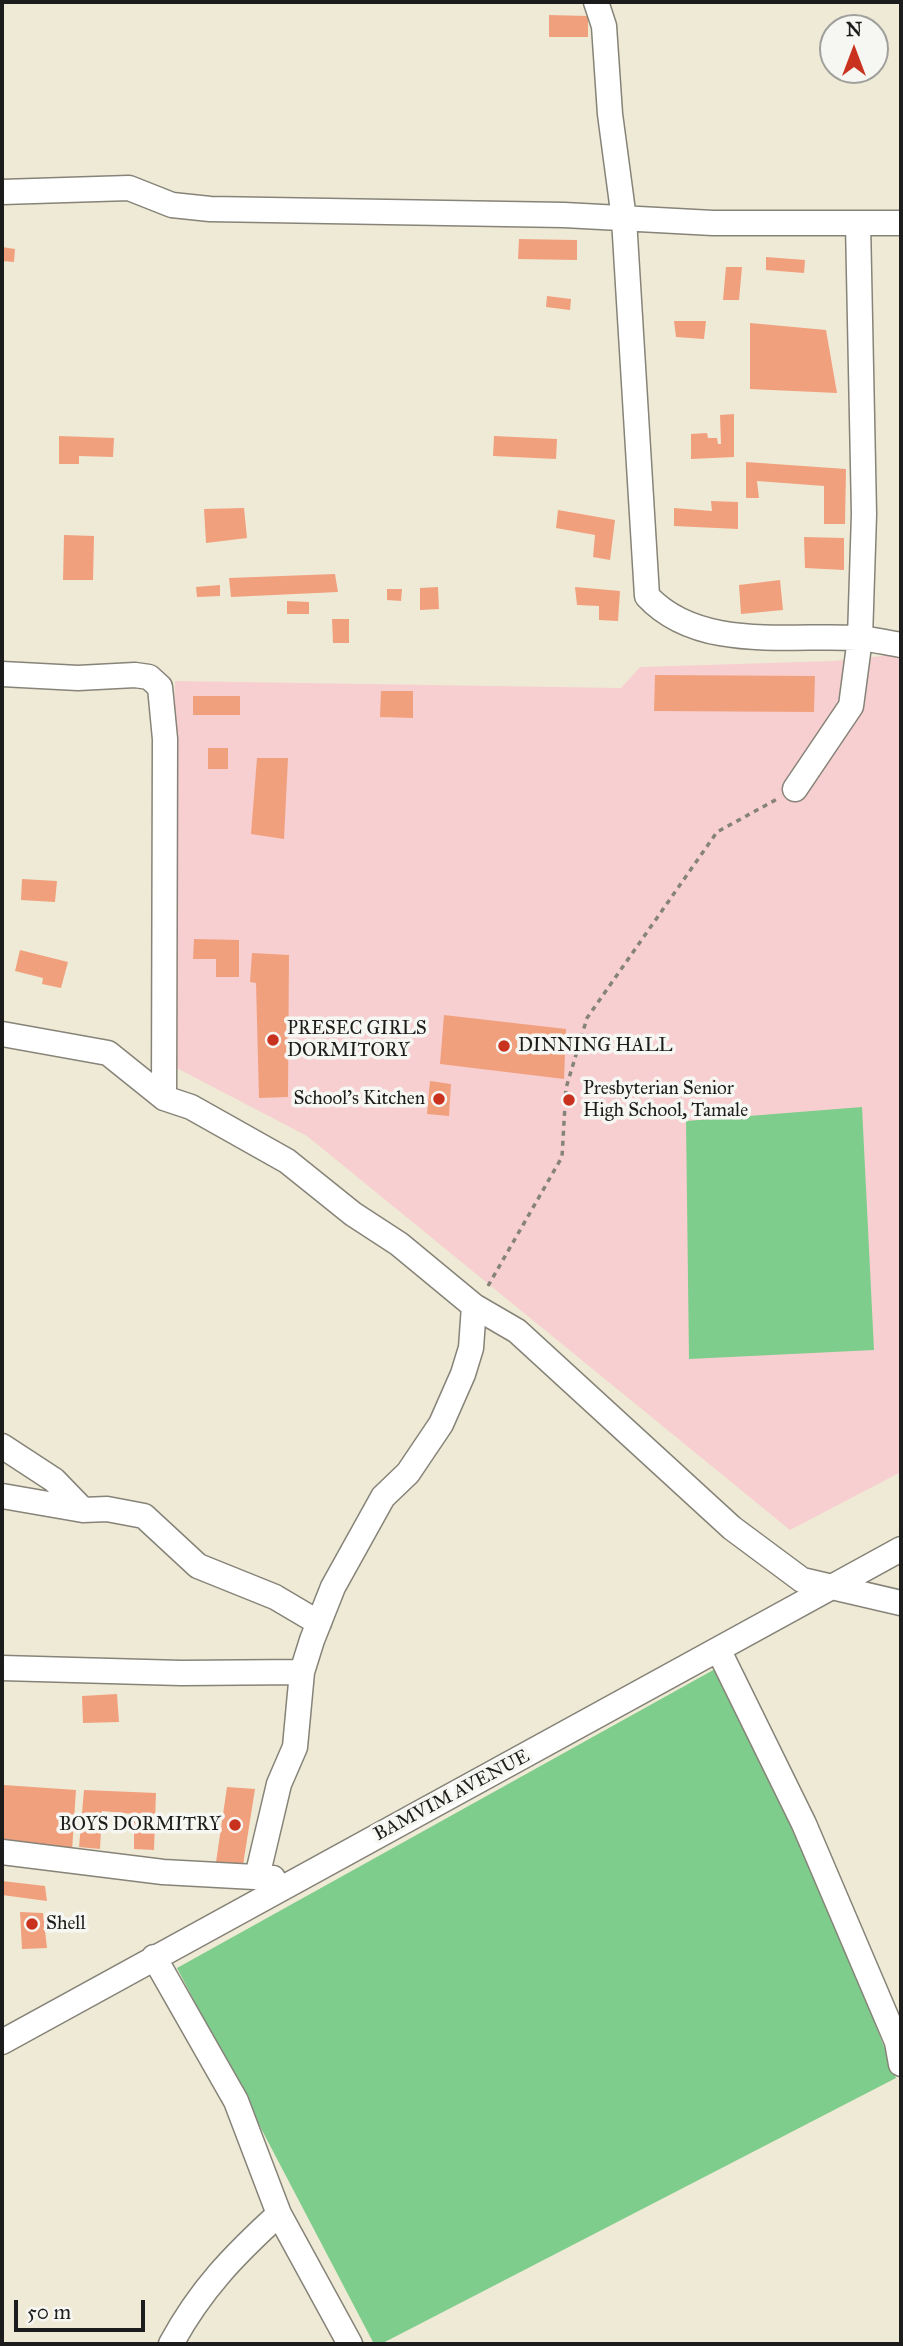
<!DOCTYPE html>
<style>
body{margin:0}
#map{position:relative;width:903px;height:2346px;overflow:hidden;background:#efead5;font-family:"IM FELL Great Primer",serif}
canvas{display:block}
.frame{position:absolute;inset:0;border:4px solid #1c1c1c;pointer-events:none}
.north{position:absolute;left:819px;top:14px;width:70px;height:70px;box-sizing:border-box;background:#f6f6f2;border:2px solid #9f9f9c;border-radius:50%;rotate:0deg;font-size:19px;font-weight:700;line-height:28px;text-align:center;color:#1c1c1c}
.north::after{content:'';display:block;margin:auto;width:24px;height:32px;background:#c8321e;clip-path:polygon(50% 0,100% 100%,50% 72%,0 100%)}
.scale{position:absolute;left:14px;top:2300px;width:131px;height:32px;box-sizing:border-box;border:4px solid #1c1c1c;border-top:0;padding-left:9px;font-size:21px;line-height:24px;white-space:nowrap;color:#1c1c1c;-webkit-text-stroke:5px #f6f6f2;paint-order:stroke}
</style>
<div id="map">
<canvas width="903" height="2346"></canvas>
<div class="frame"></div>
<div class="north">N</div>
<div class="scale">50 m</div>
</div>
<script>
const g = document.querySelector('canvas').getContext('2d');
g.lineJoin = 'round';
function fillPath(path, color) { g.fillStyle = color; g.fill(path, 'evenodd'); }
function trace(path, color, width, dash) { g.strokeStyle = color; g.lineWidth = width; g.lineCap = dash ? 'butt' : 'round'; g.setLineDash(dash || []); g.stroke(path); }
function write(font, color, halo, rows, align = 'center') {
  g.font = font + ' "IM FELL Great Primer",serif'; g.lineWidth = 7; g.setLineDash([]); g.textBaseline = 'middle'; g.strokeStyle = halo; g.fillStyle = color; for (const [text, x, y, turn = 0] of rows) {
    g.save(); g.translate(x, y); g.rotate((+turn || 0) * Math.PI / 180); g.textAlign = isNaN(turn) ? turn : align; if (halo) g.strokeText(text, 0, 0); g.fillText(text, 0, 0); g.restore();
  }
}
const built = new Path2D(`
 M901 654V1472L790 1530 307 1136 167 1063 175 681 621 688 640 667 834 661Z`);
const green = new Path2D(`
 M862 1107 874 1350 689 1359 686 1121Z
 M715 1669 813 1862 896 2078 381 2344H374L177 1968Z`);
const building = new Path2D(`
 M549 15 588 16V37H549Z
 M519 239 577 240V260L518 259Z
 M2 247 15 249 14 262 2 261Z
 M766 257 805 260 804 273 766 270Z
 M726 267H742L739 300H723Z
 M547 296 571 299 570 310 546 307Z
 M674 321H706L704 339 676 337Z
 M750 323 826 330 837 393 750 389Z
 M734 414V457L691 459V434L707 433 708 438H717L718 444H721L720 415Z
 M59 436 114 438 113 457 79 456V464H59Z
 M494 436 557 439 556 459 493 456Z
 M746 462 846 469 845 524H824V486L757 481 759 498H746Z
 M711 501 738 502V529L674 526V508L712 511Z
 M244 508 247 538 206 543 204 509Z
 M558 510 615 520 610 560 593 557 595 535 556 528Z
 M64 535 94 536 93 580H63Z
 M804 537 844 538V570L805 568Z
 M335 574 338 592 231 597 229 578Z
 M780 580 783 610 741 614 739 585Z
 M220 585V596L197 597 196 587Z
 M438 587 439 609 420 610V588Z
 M575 587 620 591 618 621 599 620V606L577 605Z
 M387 589H402L401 601 387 600Z
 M287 601 309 602V614H287Z
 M332 619H349V643H333Z
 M655 675 815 676 814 712 654 711Z
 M381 691H413V718L380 717Z
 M193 696H240V715H193Z
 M208 748H228V769H208Z
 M257 758H288L284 839 251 834Z
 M22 879 57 881 55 902 21 900Z
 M194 939 239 940V977H216V959H193Z
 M20 950 68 962 61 988 42 984 43 978 15 971Z
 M252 953 289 955 288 1097 259 1098 256 983 250 982Z
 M444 1015 566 1029 564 1079 440 1064Z
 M430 1081 451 1084 449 1116 427 1114Z
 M117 1694 119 1722 83 1723 82 1696Z
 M4 1785 76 1790 72 1851 2 1846Z
 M227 1787 255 1789 243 1865 216 1862Z
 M84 1790 156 1793 154 1850 134 1849V1814L102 1811 100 1849 79 1847Z
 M2 1881 45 1886 47 1901 2 1895Z
 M20 1912 43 1913 47 1948 22 1949Z`);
const path = new Path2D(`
 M488 1286 562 1157 566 1088 587 1018 717 832 779 798`);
const minor = new Path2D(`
 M596 2 604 26 610 114 624 219 647 596C699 652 790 634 858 638 873 639 887 643 901 645
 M2 192 129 188 172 205 210 209 564 215 713 223H901
 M2 674 78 678 135 675 149 677 160 687 165 739 164 1098
 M795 789 851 706 860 638 864 514 858 223
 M2 1034 108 1053 164 1098 191 1107 287 1161 353 1214 399 1244 474 1306 517 1331 732 1528 802 1580 901 1603
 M2 1446 54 1480 83 1510
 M2 1496 83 1510 107 1509 144 1516 198 1566 275 1597 319 1623
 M719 1651 804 1824 897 2042 901 2064
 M2 1668 181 1673 302 1672
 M2 1852 163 1872 273 1878
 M257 1877 279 1784 295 1747 302 1672 312 1640 333 1587 383 1497 408 1473 441 1424 463 1374 471 1348 474 1306
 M154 1957 236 2101 279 2214 350 2344
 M2 2042 901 1549
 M171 2344C200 2290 234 2255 279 2214`);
const markers = [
 [273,1040,7,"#c8321e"],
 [504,1046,7,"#c8321e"],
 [439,1099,7,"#c8321e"],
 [569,1100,7,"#c8321e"],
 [235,1825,7,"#c8321e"],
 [32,1924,7,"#c8321e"]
];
const poiNames = [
 ["PRESEC GIRLS",287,1029],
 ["DORMITORY",287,1051],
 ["DINNING HALL",518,1046],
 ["Presbyterian Senior",583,1089],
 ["High School, Tamale",583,1111],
 ["School's Kitchen",425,1099,"right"],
 ["BOYS DORMITRY",221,1825,"right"],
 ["Shell",46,1924]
];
const streetNames = [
 ["BAMVIM AVENUE",452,1796,-28]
];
fillPath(built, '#f7cfd0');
fillPath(green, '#7fcd8c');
fillPath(building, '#f1a07e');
trace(minor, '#868378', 27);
trace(path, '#868378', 3.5, [5, 5]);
trace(minor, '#fff', 24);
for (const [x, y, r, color] of markers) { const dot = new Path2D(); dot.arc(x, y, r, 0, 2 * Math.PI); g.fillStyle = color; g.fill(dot); trace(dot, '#f6f6f2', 2.5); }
write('19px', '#1c1c1c', '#f6f6f2', poiNames, 'left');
write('19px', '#1c1c1c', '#f6f6f2', streetNames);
</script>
